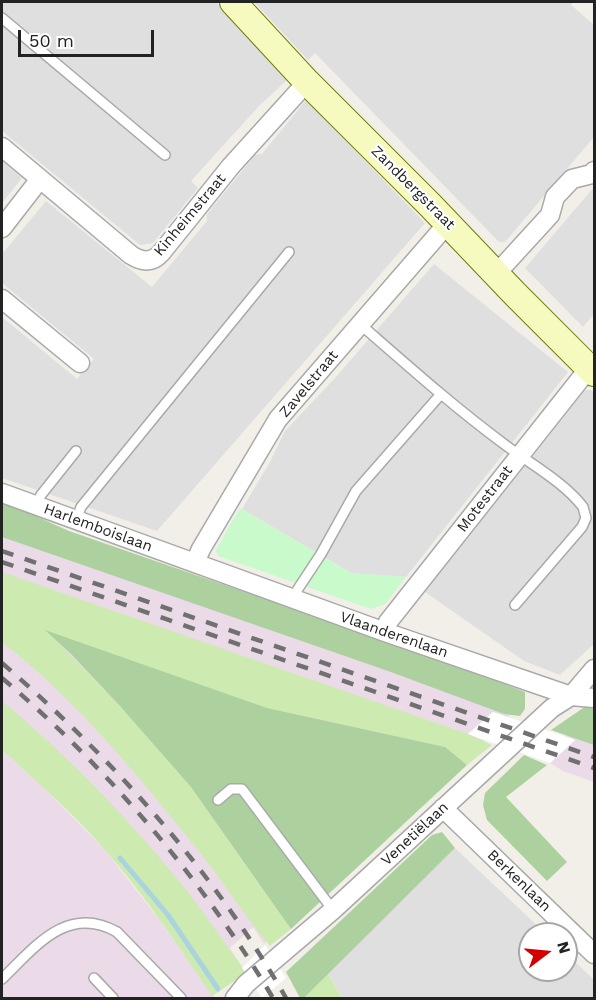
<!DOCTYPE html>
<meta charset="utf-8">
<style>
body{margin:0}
#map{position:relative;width:596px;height:1000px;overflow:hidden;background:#f2efe9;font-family:"Work Sans",sans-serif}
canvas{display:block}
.frame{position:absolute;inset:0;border:3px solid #222;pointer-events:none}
.north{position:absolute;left:518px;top:922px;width:60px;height:60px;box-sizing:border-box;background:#fff;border:2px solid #a7a7a7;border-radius:50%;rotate:74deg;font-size:16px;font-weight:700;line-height:24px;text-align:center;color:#222}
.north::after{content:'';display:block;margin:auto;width:21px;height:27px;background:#d40000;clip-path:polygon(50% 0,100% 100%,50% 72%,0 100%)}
.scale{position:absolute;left:18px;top:30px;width:136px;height:27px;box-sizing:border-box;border:3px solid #222;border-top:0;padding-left:8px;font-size:18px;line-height:21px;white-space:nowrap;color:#222;-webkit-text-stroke:4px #fff;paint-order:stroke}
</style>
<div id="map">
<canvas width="596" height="1000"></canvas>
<div class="frame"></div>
<div class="north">N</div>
<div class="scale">50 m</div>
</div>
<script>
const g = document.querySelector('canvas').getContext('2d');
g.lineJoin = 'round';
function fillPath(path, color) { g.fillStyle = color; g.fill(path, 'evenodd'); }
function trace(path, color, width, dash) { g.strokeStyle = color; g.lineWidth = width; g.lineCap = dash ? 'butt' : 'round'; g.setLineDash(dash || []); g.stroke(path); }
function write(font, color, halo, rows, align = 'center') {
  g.font = font + ' "Work Sans",sans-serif'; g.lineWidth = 4.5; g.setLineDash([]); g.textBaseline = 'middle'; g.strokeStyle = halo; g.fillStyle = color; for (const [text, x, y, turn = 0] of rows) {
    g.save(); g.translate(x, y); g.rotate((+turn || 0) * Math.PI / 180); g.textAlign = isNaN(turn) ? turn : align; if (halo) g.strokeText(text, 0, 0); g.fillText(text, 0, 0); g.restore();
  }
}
const residential = new Path2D(`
 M2 2H216L287 80 259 106 191 181 198 188 153 243 140 245 2 131Z
 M254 2H573L571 5 594 25V137L505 242H499L315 53 308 60Z
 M306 100 425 223 157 531 2 478V317L77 379 94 359 2 283V254L46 201 152 287 207 221V214L255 155 262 154Z
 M2 161 22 178 2 203Z
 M594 187V314L583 327 525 268Z
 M434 264 568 372 406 577 351 573 242 509 270 462 285 431 335 378Z
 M585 390H591L594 393V644L560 675 524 661 425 592Z
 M455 848 546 934H530V970H566V953L594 980V998H342L328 974Z`);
const industrial = new Path2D(`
 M2 511 520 704 508 717 493 712 468 734 485 741 264 944 253 927 230 948 240 964 129 866 2 739Z
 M594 724V782L563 771 550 763 575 740 565 736 567 732Z
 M2 750 45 789 104 849 158 918 215 998H2Z`);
const grass = new Path2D(`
 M2 572 468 734 492 745 467 765 445 747 267 708 47 631 120 706 191 787 291 929 270 946C245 917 225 884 201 854 142 780 77 700 2 642Z
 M2 701C64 752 128 818 179 881 203 910 224 943 247 973L212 996C178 946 144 894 104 849 73 813 37 782 2 750Z
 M328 974 342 998H304Z`);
const forest = new Path2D(`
 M2 501 69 531 464 668 525 692V709L520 716 504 714 388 671 2 537Z
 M45 630 267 708 445 747 467 765 291 929 191 787 120 706 72 655Z
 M586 706 594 709V745L551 730Z
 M524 755 547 765 506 797 567 862 547 881 487 820 483 805 485 793Z
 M442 832 455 848 304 998H300L286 972 432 835Z`);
const park = new Path2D(`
 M240 508 351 573 406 577 385 604 371 609 218 556 216 550Z`);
const pier = new Path2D(`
 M493 712 575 740 550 763 468 734Z
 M265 945 286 978 262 998 242 968Z`);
const stream = new Path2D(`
 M120 858 168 915 218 989`);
const lane = new Path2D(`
 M2 18 165 155
 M360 324C407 365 454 407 504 444 529 463 564 482 583 507L586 518 582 527 515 605
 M36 505 41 495 76 451
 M76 521 81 507 289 252
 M292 598 321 554 356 491 441 394
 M218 800 231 789H242L333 910
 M94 978 113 998
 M2 979C35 947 67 904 117 932L181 998`);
const street = new Path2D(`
 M2 147 131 255C142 262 152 263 161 253L231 166 307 82
 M2 228 40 179
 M496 274 550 215 555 197 572 179 592 174 594 171
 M2 299 80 363
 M2 493 385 632 571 696 594 698
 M195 563 201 549 278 419 448 223
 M385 632 388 622 589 368
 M443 808 594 954
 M235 998 246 984 333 910 552 708 571 696 594 669`);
const secondary = new Path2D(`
 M233 2 307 82 431 206 515 294 594 373`);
const rail = new Path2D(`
 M2 551 594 757
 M2 562 594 768
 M2 663C113 759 213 870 286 998
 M2 678C108 768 202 879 273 998`);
const streetNames = [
 ["Zandbergstraat",413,188,45],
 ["Kinheimstraat",190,215,-50],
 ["Zavelstraat",309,384,-50],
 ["Motestraat",485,499,-52],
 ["Harlemboislaan",98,528,20],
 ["Vlaanderenlaan",394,635,19],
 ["Venetiëlaan",415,834,-43],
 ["Berkenlaan",519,881,44]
];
fillPath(residential, '#e0dfdf');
fillPath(industrial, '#ebdbe8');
fillPath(grass, '#cdebb0');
fillPath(forest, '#add19e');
fillPath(park, '#c8facc');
fillPath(pier, '#fff');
trace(stream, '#aad3df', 5);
trace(lane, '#a9a9a9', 12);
trace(street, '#a9a9a9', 21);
trace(secondary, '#707d05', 28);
trace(lane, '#fff', 9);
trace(street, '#fff', 18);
trace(secondary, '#f7fabf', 26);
trace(rail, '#707070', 4.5, [12, 12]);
write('15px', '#222', '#fff', streetNames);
</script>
